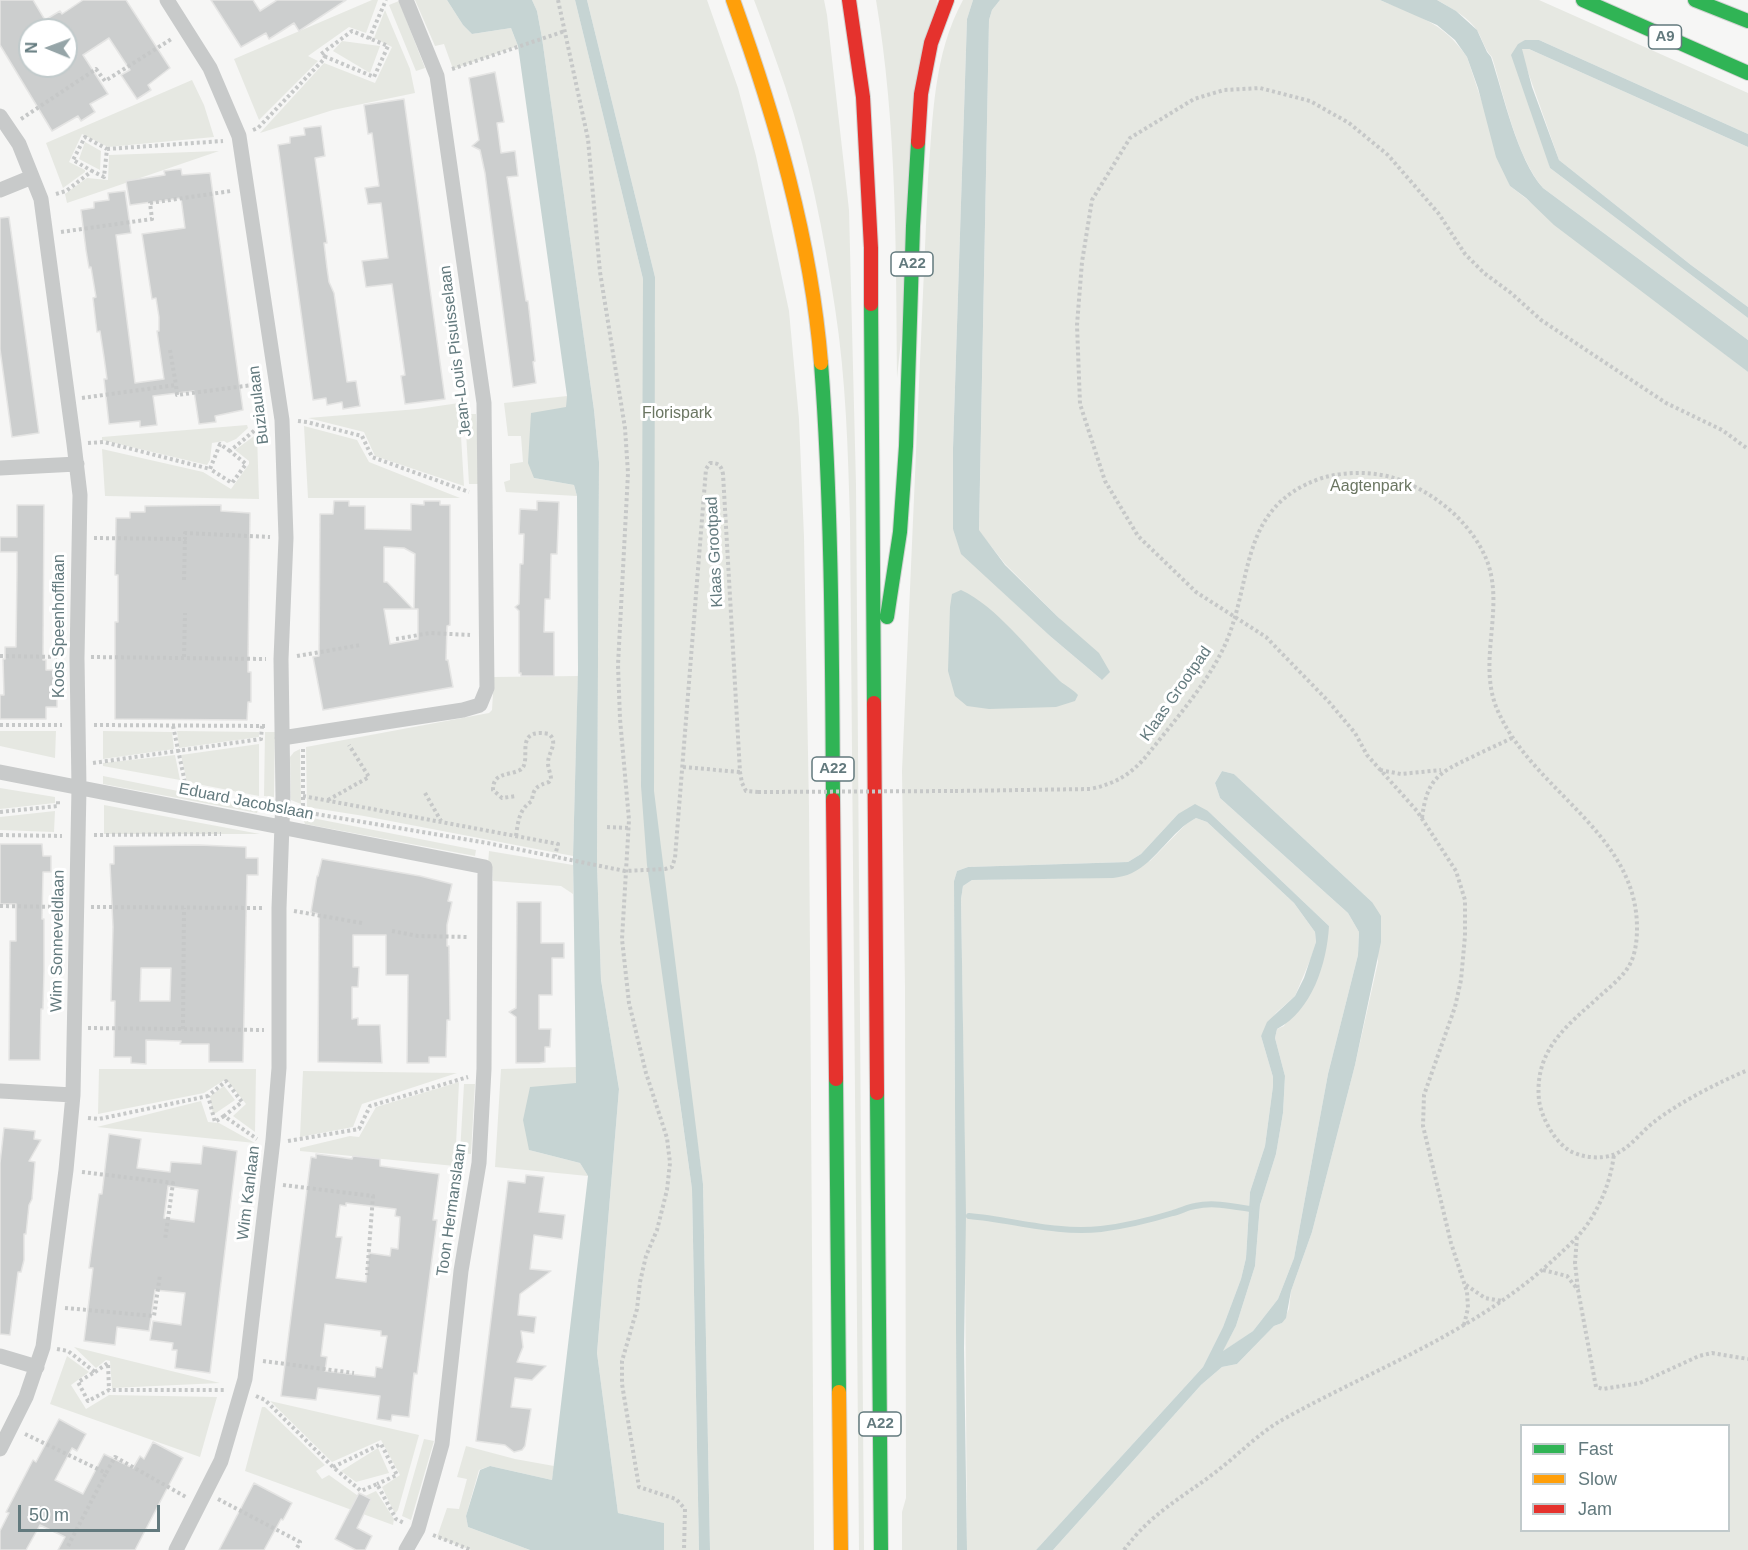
<!DOCTYPE html>
<style>
body{margin:0}
#map{position:relative;width:1748px;height:1550px;overflow:hidden;background:#f6f6f5;font-family:Arial,sans-serif}
canvas{display:block}
.legend{position:absolute;left:1520px;top:1424px;width:210px;height:108px;box-sizing:border-box;background:#fff;border:2px solid #c1cacb;margin:0;padding:8px 10px;list-style:none;font-size:18px;color:#637a7e}
.legend li{display:flex;align-items:center;gap:12px;height:30px}
.legend b{width:30px;border:2px solid #c1cacb}
.north{position:absolute;left:18px;top:18px;width:60px;height:60px;box-sizing:border-box;background:#fff;border:2px solid #c1cacb;border-radius:50%;rotate:271deg;font-size:16px;font-weight:700;line-height:24px;text-align:center;color:#637a7e}
.north::after{content:'';display:block;margin:auto;width:21px;height:27px;background:#96a5a8;clip-path:polygon(50% 0,100% 100%,50% 72%,0 100%)}
.scale{position:absolute;left:18px;top:1505px;width:142px;height:27px;box-sizing:border-box;border:3px solid #637a7e;border-top:0;padding-left:8px;font-size:18px;line-height:21px;white-space:nowrap;color:#637a7e;-webkit-text-stroke:4px #fff;paint-order:stroke}
</style>
<div id="map">
<canvas width="1748" height="1550"></canvas>
<ul class="legend">
<li><b style="height:8px;background:#30b455"></b>Fast</li>
<li><b style="height:8px;background:#ff9f0a"></b>Slow</li>
<li><b style="height:8px;background:#e5322d"></b>Jam</li>
</ul>
<div class="north">N</div>
<div class="scale">50 m</div>
</div>
<script>
const g = document.querySelector('canvas').getContext('2d');
g.lineJoin = 'round';
function fillPath(path, color) { g.fillStyle = color; g.fill(path, 'evenodd'); }
function trace(path, color, width, dash) { g.strokeStyle = color; g.lineWidth = width; g.lineCap = dash ? 'butt' : 'round'; g.setLineDash(dash || []); g.stroke(path); }
function write(font, color, halo, rows, align = 'center') {
  g.font = font + ' Arial,sans-serif'; g.lineWidth = 6; g.setLineDash([]); g.textBaseline = 'middle'; g.strokeStyle = halo; g.fillStyle = color; for (const [text, x, y, turn = 0] of rows) {
    g.save(); g.translate(x, y); g.rotate((+turn || 0) * Math.PI / 180); g.textAlign = isNaN(turn) ? turn : align; if (halo) g.strokeText(text, 0, 0); g.fillText(text, 0, 0); g.restore();
  }
}
const green = new Path2D(`
 M372 0H378L366 33 349 27 308 56 318 61 259 120 234 59Z
 M415 0H447L463 25 472 34 511 28 518 46 453 69 444 44 435 46Z
 M532 0H575L643 279 644 332H655V277L587 0H707L738 88 756 156 789 311 799 419 804 537 809 807 814 1550H710L703 1184 690 1089H678L692 1189 699 1550H664V1523L618 1513 597 1353 619 1089 601 980 597 865 599 462 594 410 542 38 537 11Z
 M754 0H824L827 15 849 210 856 485 864 1550H859L850 522C848 450 846 379 835 308 824 234 809 158 785 86 775 57 765 29 754 0Z
 M876 0H937L897 378C896 252 897 125 876 0Z
 M963 0H973L967 19 966 50 953 448V529L998 587 1050 636 1102 680 1059 618 1005 564 979 531 989 20 992 10 1000 0H1380C1418 16 1443 22 1467 57L1510 186 1748 372V1550H1053L1201 1385 1222 1367 1237 1364 1274 1326 1282 1323 1289 1309 1291 1291 1312 1232 1355 1065 1378 962 1372 902 1234 774 1222 771 1215 783 1220 798 1348 913 1359 932 1358 955 1328 1074 1294 1258 1278 1299 1253 1331 1222 1352 1236 1326 1255 1266 1260 1205 1276 1154 1283 1113 1285 1076 1275 1038 1277 1029 1284 1026 1329 926 1208 811 1178 814 1141 854 1128 862 968 867 957 871 954 881 957 1550H902V1512L906 1498 905 988 902 771 928 179C933 118 933 55 963 0ZM1522 1426H1728V1530H1522Z
 M1437 0H1539L1748 93V134L1539 40 1518 44 1550 168 1748 318V340L1543 188C1517 158 1504 96 1492 57 1485 50 1483 41 1478 32 1470 18 1451 8 1437 0Z
 M399 1 425 68 416 71 389 5Z
 M385 10 410 69 415 93 333 110 260 133 324 63 375 83 392 47 374 38Z
 M342 41 380 46 370 73 333 51Z
 M1522 49H1529L1748 147V307L1691 265 1559 160 1522 55Z
 M192 80 204 105 214 137 108 147 82 134 69 162 85 170V172L63 188 46 143Z
 M85 142 101 151 100 170 79 159Z
 M219 151 67 203 65 194 87 178 108 180 109 155Z
 M567 396V407L534 478 574 485 577 496 506 492 504 482 510 480V464L523 462 521 436H508L504 403Z
 M459 403 464 486 375 456 364 432 308 418 418 409Z
 M465 414H476L480 484H469Z
 M247 425 248 428 236 439 227 443 224 441 212 443 210 460 207 465 102 440V437Z
 M304 426 357 440 369 462 460 498H308Z
 M257 434 259 499 105 496 102 449 203 472 231 489 249 464V461L235 450Z
 M578 676 573 856 364 816 307 807 306 747 489 713 492 710 494 677Z
 M0 731H56L55 758 0 746Z
 M103 731 172 732 174 749 103 759Z
 M177 731 259 732V737L179 748Z
 M265 732H275L274 797 264 796Z
 M259 744V796L187 782 181 755Z
 M300 749 301 804 291 800 290 757 294 752Z
 M175 755 180 780 103 766V763Z
 M103 776 258 807 257 813 103 784Z
 M0 788 55 797V803L0 809Z
 M104 805 260 834H104Z
 M55 811 54 832 0 830V817Z
 M307 817 476 850 475 856 305 824 304 821Z
 M1196 818 1207 822 1294 903 1315 932 1316 942 1311 958 1295 996 1276 1013 1261 1036 1273 1077V1086L1265 1146 1250 1192 1246 1258 1241 1279 1223 1327 1203 1367 1036 1550H967L964 1105 961 899 963 886 972 880 1088 878 1150 861 1187 823Z
 M489 851 573 865V894L561 886 493 881 492 868 488 865Z
 M576 1067V1083L529 1150 580 1163 588 1176 495 1167 501 1069Z
 M99 1069H256L255 1132 233 1116 246 1104 226 1079 204 1093 98 1114Z
 M303 1071 457 1073 362 1104 353 1127 300 1137Z
 M459 1082 455 1166 300 1151V1148L350 1136 359 1137 376 1107Z
 M464 1084H475L471 1154 460 1153Z
 M224 1086 235 1100 213 1115 210 1096Z
 M201 1101 208 1122 219 1123 255 1143 97 1127Z
 M74 1347 220 1383 112 1388 110 1361 106 1360 96 1368Z
 M67 1356 89 1372 71 1385 86 1409 109 1395 217 1397 200 1457 50 1404Z
 M270 1401 419 1435 398 1510 395 1514 382 1487 400 1475 381 1440 332 1462Z
 M262 1407H265L325 1465 316 1471 322 1479 329 1475 361 1498 376 1491 394 1519 393 1525 245 1471Z
 M424 1439 434 1441 411 1520 402 1516Z
 M466 1446 515 1459 554 1466 552 1480 490 1466 479 1470 466 1516 468 1527 530 1550H471L437 1537 447 1508 459 1509 467 1479 457 1477Z
 M378 1448 389 1473 356 1482 341 1471Z`);
const water = new Path2D(`
 M447 0H532L537 11 542 38 594 410 599 462 597 865 601 980 619 1089 597 1353 618 1513 664 1523V1550H530L468 1527 466 1516 480 1470 490 1466 552 1480 588 1176 580 1163 529 1150 523 1120 530 1087 576 1083 573 857 578 670 577 496 574 485 534 478 528 463 531 413 566 407 567 396 518 46 511 28 472 34 463 25Z
 M575 0H587L655 277 654 791 703 1184 710 1550H699L692 1189 647 865 641 786 643 279Z
 M973 0H1000L992 10 989 20 979 530 1005 565 1059 618 1099 653 1110 672 1102 680 1050 636 961 554 953 529V448L967 19Z
 M1380 0H1437L1456 11 1477 30 1487 52 1491 57C1504 96 1517 159 1543 188L1748 340V372L1554 225 1526 198 1510 186 1496 157 1478 88 1467 57 1455 40 1437 25Z
 M1525 40H1539L1748 134V147L1529 49H1522L1532 87 1559 160 1691 265 1748 307V318L1550 168 1511 55 1518 44Z
 M961 590C996 606 1029 650 1057 678 1063 685 1072 688 1078 695L1075 701 1056 707 989 709 967 706 955 696 948 671 950 607 952 594Z
 M1222 771 1234 774 1372 902 1381 916V942L1355 1065 1312 1232 1291 1291 1286 1318 1282 1323 1274 1326 1237 1364 1222 1367 1201 1385 1053 1550H1036L1203 1367 1223 1327 1241 1279 1246 1258 1250 1192 1265 1146 1273 1086V1077L1261 1036 1267 1022 1295 996 1304 978 1316 942 1315 932 1294 903 1207 822 1196 818C1171 831 1157 861 1132 873 1126 876 1119 877 1113 878L972 880 963 886 961 899 966 1215 964 1348 967 1550H957L954 881 957 871 968 867 1128 862 1141 854 1178 814 1195 804 1208 811 1329 926C1327 963 1312 1011 1277 1029L1275 1038 1285 1076 1283 1113 1276 1154 1260 1205 1255 1266 1236 1326 1223 1351 1253 1331 1278 1299 1294 1258 1328 1074 1358 955 1359 932 1348 913 1220 798 1215 783Z`);
const stream = new Path2D(`
 M969 1216C1014 1220 1056 1234 1101 1229 1125 1226 1150 1220 1173 1213 1181 1211 1188 1207 1195 1206 1213 1202 1232 1206 1250 1209`);
const building = new Path2D(`
 M0 0H33L45 20 60 11 62 14 83 0H126L170 68 148 85 151 90 137 99 121 75 130 70 109 38 83 55 108 94 90 104 95 112 81 121 78 116 52 131 0 45ZM30 30H66V66H30Z
 M211 0H253L260 11 277 0H346L299 31 294 23 269 39 266 33 241 47Z
 M495 72 504 122 497 123 501 153 515 151 518 176 507 177 526 301H528L535 361 533 362 536 383 513 387 485 173 480 150 472 146 479 140 469 78Z
 M404 99 445 399 405 404 401 376 405 375 392 284 366 287 362 261 388 258 381 203 368 204 365 188 379 186 372 133 368 134 364 105Z
 M321 126 325 156 315 158 327 243H324L327 268 329 282 334 293 347 382 356 381 360 406 343 409 342 402 327 405 326 398 313 400 278 145 290 143V137L305 135 304 128Z
 M181 169 182 175 210 173 243 410 215 416 216 422 199 424 194 391 153 396 157 425 140 427V421L109 424 104 379H107L104 357 100 331 97 332 93 298 96 297 91 267 89 268 86 250 81 210 94 208V202L109 200 108 193 125 191 131 233 116 235 135 383 164 379 157 331H159V317L156 298 152 299 142 234 185 228 181 198 130 205 126 181 165 175 164 171Z
 M9 217 39 433 12 437 0 349V218Z
 M334 501H349V506H365V529L411 530V504L424 505V501H440V505H450V625L447 626 446 660H448L453 687 323 710 313 657 319 656 320 514H333ZM384 547 404 548 415 554 414 609H418V639L390 644 384 609H413L387 582H384Z
 M537 501 559 502 557 554H551L550 599H545L544 632H554V676H521V673H519V611L515 607 519 604 520 564H523L524 534H519L520 509 537 510Z
 M17 505H44L43 660H46V670H57V707H46V719H0V695H4L3 659H5V647H16L17 568V552H0V537H17Z
 M221 505V511L250 513 248 661V672H251V702H248L247 720 115 719V622H118V575H115L116 518H130V512H145V506Z
 M0 844H42L43 856H51V872H43L42 919H44V971L43 1009H41L40 1060H9L10 941H16V904H0Z
 M199 845 246 847V858H258V875H247L243 1062H209V1044H180L181 1041 146 1040V1064L131 1063V1057H114L115 1001H111L113 927 110 864H114V846ZM141 968H171L170 1001H140Z
 M322 859 420 876 452 884 448 901 452 902 447 925V946H449L450 1020H447L446 1057H429V1063H407L408 975H386V935H353V967H359L358 987H352V1019L358 1018V1025H380L382 1063 318 1062 319 914 311 912 317 876H318Z
 M517 902H541V943H564V958H552V995H539V1029H551L550 1047H545V1062L539 1063H516V1017L509 1012 516 1008Z
 M4 1128 35 1131 34 1139 41 1140 29 1161 35 1162 32 1199 29 1205 26 1234H24V1260L21 1272H18L10 1335 0 1334V1163Z
 M109 1134 141 1139 137 1168 170 1172 171 1162 201 1164 203 1146 237 1151 210 1373 175 1368 177 1350H172L173 1343 150 1340 153 1321 181 1325 185 1293 155 1290 149 1331 117 1327 115 1345 84 1341 93 1268H89L96 1216 99 1194H102ZM168 1186 198 1190 194 1222 164 1218Z
 M316 1154 352 1159 353 1156 380 1159V1166L439 1174 433 1220H437L419 1359 417 1374 414 1373 409 1417 392 1415 391 1421 377 1419 380 1396 318 1388 316 1400 281 1396 311 1157 316 1158ZM346 1203 396 1209 395 1216 400 1217 398 1249 391 1248 390 1256 369 1253 366 1282 336 1278 342 1237H336L340 1205 346 1206ZM325 1324 381 1331V1336H387L382 1368 376 1367 375 1377 325 1371 327 1357 321 1356Z
 M526 1175 544 1177 539 1212 565 1215 562 1239 534 1235 530 1269 551 1271 520 1294 518 1315 536 1317 534 1333 521 1331 523 1347 517 1362 546 1366 532 1380 515 1378 511 1407 531 1409 525 1446 522 1450 514 1452 505 1445 476 1441 508 1181 525 1183Z
 M59 1419 86 1434 77 1451 72 1448 55 1480 83 1494 104 1454 133 1468 140 1456 144 1459 153 1442 183 1458 135 1550H58L65 1537 40 1525 26 1550H0V1531L9 1513 6 1512 33 1460 36 1462Z
 M254 1483 292 1503 283 1520 281 1519 264 1550H219Z
 M359 1493 371 1499 357 1528 372 1536 365 1550H356L335 1539Z`);
const path = new Path2D(`
 M558 0 588 139 600 272 625 428 628 473 618 665 620 719 629 820 622 939 629 1003 646 1073 667 1138 670 1163 667 1190 657 1230 646 1256 640 1282 637 1309 622 1361V1384L639 1487 676 1499 685 1509 684 1550
 M369 39 386 0
 M452 69 565 31
 M21 119 96 69 105 81 173 38
 M253 130 258 128 326 57 374 77 388 46 352 31 321 54 326 57
 M107 149 223 141
 M56 194 66 191 92 171 73 160 85 137 107 149 104 177 92 171
 M61 232 152 219 150 203 231 191
 M170 350 176 385
 M82 398 176 385 177 395 260 384
 M298 421 307 422 362 436 372 457 469 492
 M88 443 104 442 210 469
 M230 451 220 444 210 469 232 483 246 464 230 451 261 425 267 424
 M94 538 185 539V533L270 537
 M184 580 185 539
 M396 639 430 633 470 635
 M0 656 62 657
 M297 656 361 645
 M91 657 266 659
 M184 657 185 613
 M0 725H62
 M94 725 266 726
 M173 726 187 792
 M303 749V812
 M93 763 261 739 262 726
 M683 767 740 772
 M1380 770 1401 774 1441 770
 M955 791 1090 789C1115 784 1132 774 1148 754 1172 724 1203 688 1220 655 1256 588 1233 508 1322 478 1346 471 1376 471 1400 480 1435 494 1467 519 1484 554 1508 603 1476 659 1497 709 1531 790 1637 832 1637 928 1637 942 1635 958 1627 969 1620 979 1610 987 1601 995 1568 1025 1534 1049 1539 1100 1541 1116 1553 1139 1567 1149 1580 1158 1602 1160 1615 1154 1630 1148 1641 1132 1654 1122 1678 1103 1719 1082 1748 1070
 M425 793 441 821
 M303 796 558 844 555 856
 M328 800 369 777 349 745
 M298 811 487 843 625 871 665 869 672 867 675 858 706 469 710 463C719 463 721 465 723 474L740 772 742 783 746 791 758 792
 M0 812 58 806V800
 M1422 818C1427 779 1438 773 1472 757 1486 750 1500 744 1514 737
 M607 827 628 828
 M0 835 62 836
 M94 835 221 834
 M516 836C518 822 519 809 532 801 533 788 537 786 549 782L551 779C551 774 548 769 548 763 548 752 559 743 549 734 511 727 534 762 520 770 508 776 493 772 493 790L502 798 516 796
 M0 906 62 907
 M91 907 263 908
 M294 911 362 923
 M392 931 418 936 469 937
 M88 1028 264 1030
 M183 1029 184 908
 M224 1116 215 1122 208 1096 226 1081 242 1102 224 1116 257 1139
 M88 1118 99 1119 208 1096
 M288 1141 359 1129 370 1106 468 1077
 M82 1172 173 1183 165 1240
 M283 1185 373 1196 367 1275
 M1577 1237 1575 1263 1578 1290
 M1543 1270 1567 1276 1578 1290 1596 1387 1603 1389 1640 1383 1699 1356 1712 1353 1748 1359
 M1466 1285 1485 1298 1502 1301
 M65 1308 154 1316 160 1275
 M1464 1325 1468 1308 1467 1292 1451 1243 1423 1126 1424 1095 1455 1007 1461 980 1465 936V900L1456 871 1417 811 1367 755 1355 733 1329 702 1266 637 1196 592 1138 536 1105 481 1080 404 1077 325 1082 262 1092 200 1130 138 1194 99 1224 90 1260 88 1310 101 1349 123 1388 155 1439 214 1465 254 1484 273 1511 293 1541 320 1666 403 1722 430 1748 449
 M57 1349 68 1351 95 1372 78 1382 88 1401 109 1390H226
 M263 1361 354 1373
 M95 1372 108 1363 109 1390
 M256 1396 265 1400 333 1467 361 1491 377 1484 396 1519 404 1523
 M25 1434 106 1473 115 1457 186 1497
 M333 1467 381 1444 397 1475 377 1484
 M218 1499 300 1542 296 1550
 M433 1535 471 1550
 M68 1546 106 1473
 M1124 1550C1151 1513 1182 1498 1217 1471 1238 1455 1259 1433 1282 1420 1373 1369 1474 1333 1552 1261 1565 1249 1579 1237 1589 1222 1603 1200 1611 1179 1614 1154`);
const street = new Path2D(`
 M167 0 210 68 239 136 282 420 286 538 281 659 283 797 279 908V1068L273 1140 245 1379 221 1461 176 1550
 M0 116 19 144 41 199 74 444 80 495 77 658 79 788 73 1095 66 1170 43 1347 26 1397 0 1449
 M0 190 32 177
 M0 468 77 464
 M282 738 463 710 480 705 487 688 484 403 437 76 406 0
 M0 772 485 867 484 1069 479 1163 461 1271 442 1444 418 1529 406 1550
 M0 1091 73 1095
 M0 1356 37 1367`);
const fast = new Path2D(`
 M1583 0 1748 73
 M1695 0 1748 21
 M871 304 874 703
 M821 363C832 508 832 654 833 800
 M887 617 900 532 906 446 913 226 918 142
 M836 1079 839 1392
 M877 1093 881 1550`);
const slow = new Path2D(`
 M733 0C775 117 811 239 821 363
 M839 1392 841 1550`);
const jam = new Path2D(`
 M849 0 863 97 871 248V304
 M918 142 921 94 931 43 947 0
 M874 703 877 1093
 M833 800 836 1079`);
const pathBridge = new Path2D(`
 M758 792 955 791`);
const shields = [
 [1665,37,33],
 [912,264,42],
 [833,769,42],
 [880,1424,42]
];
const shieldNames = [
 ["A9",1665,37],
 ["A22",912,264],
 ["A22",833,769],
 ["A22",880,1424]
];
const streetNames = [
 ["Jean-Louis Pisuisselaan",456,351,-97],
 ["Buziaulaan",259,405,-97],
 ["Klaas Grootpad",715,552,-93],
 ["Koos Speenhofflaan",60,626,-90],
 ["Klaas Grootpad",1176,694,-55],
 ["Eduard Jacobslaan",246,802,11],
 ["Wim Sonneveldlaan",58,941,-89],
 ["Wim Kanlaan",249,1193,-83],
 ["Toon Hermanslaan",452,1210,-82]
];
const parkNames = [
 ["Florispark",677,414],
 ["Aagtenpark",1371,487]
];
fillPath(green, '#e6e8e2');
fillPath(water, '#c6d4d3');
trace(stream, '#c6d4d3', 6);
fillPath(building, '#cccece');
trace(building, '#e5e5e4', 1.5);
trace(fast, '#d2d3d2', 16);
trace(slow, '#d2d3d2', 16);
trace(jam, '#d2d3d2', 16);
trace(path, '#c6c8c8', 4, [3, 3]);
trace(street, '#c8caca', 15);
trace(fast, '#30b455', 14);
trace(slow, '#ff9f0a', 14);
trace(jam, '#e5322d', 14);
trace(pathBridge, '#c6c8c8', 4, [3, 3]);
for (const [x, y, w] of shields) { const box = new Path2D(); box.roundRect(x - w / 2, y - 12, w, 24, 4.5); g.fillStyle = '#fff'; g.fill(box); trace(box, '#637a7e', 1.5); }
write('bold 15px', '#637a7e', null, shieldNames);
write('16px', '#637a7e', '#fff', streetNames);
write('16px', '#6b7662', '#fff', parkNames);
</script>
